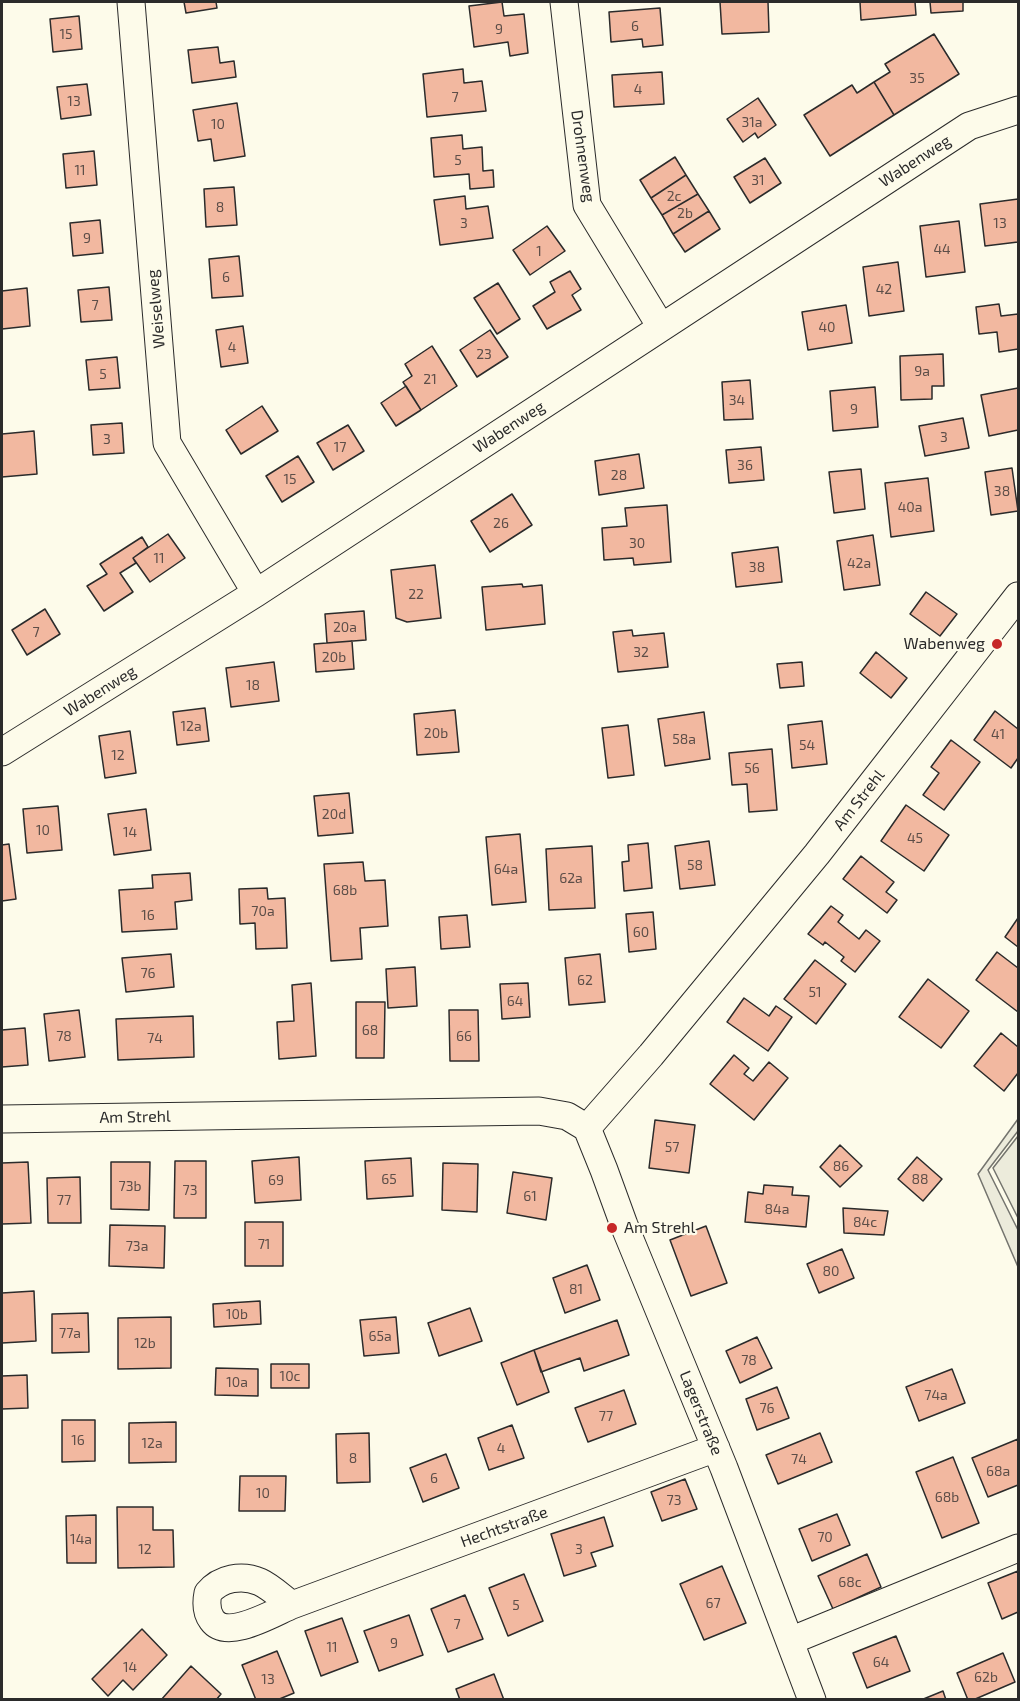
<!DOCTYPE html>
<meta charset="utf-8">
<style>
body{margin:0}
#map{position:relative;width:1020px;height:1701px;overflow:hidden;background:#fdfbea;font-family:"Exo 2",sans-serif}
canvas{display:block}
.frame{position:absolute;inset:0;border:3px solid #2b2b2b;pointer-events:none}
</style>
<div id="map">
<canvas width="1020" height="1701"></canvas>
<div class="frame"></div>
</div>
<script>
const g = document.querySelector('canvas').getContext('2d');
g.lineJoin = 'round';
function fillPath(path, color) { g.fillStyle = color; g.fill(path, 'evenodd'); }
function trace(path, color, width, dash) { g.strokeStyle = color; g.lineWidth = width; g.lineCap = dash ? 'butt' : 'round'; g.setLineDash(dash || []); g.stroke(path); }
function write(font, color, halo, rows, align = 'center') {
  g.font = font + ' "Exo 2",sans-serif'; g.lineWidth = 4.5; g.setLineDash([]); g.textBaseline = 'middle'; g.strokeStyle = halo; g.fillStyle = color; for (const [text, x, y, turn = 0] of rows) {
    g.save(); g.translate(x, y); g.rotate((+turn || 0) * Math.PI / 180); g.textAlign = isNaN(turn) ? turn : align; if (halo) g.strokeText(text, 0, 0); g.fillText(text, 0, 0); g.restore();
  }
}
const green = new Path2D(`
 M1018 1119V1131L988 1170 1018 1230V1267L978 1174Z
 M1018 1136V1218L993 1168Z`);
const building = new Path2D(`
 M184 2H216L217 8 186 13Z
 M502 2 504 16 524 14 528 53 510 56 508 42 474 47 469 6Z
 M720 2H768L769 32 722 34Z
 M860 2H915L916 15 861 20Z
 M930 2H963V11L931 13Z
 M660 8 663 45 643 47 642 39 611 42 609 12Z
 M79 16 82 49 53 52 50 19Z
 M934 34 959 74 894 115 874 82 890 72 885 64Z
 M218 47 220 63 234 61 236 77 192 83 188 50Z
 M463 69 464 83 482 81 486 111 427 117 423 74Z
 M662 72 664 104 614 107 612 75Z
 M874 82 894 115 830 156 804 115 852 85 857 93Z
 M87 84 91 115 61 119 57 87Z
 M758 98 776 125 758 138 755 133 743 142 727 119Z
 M237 103 245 156 214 161 211 139 198 141 193 110Z
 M462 135 463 149 482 147 483 171 493 170 494 187 470 189 469 174 434 177 431 138Z
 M94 151 97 185 66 188 63 154Z
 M675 157 686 175 651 198 640 180Z
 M765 158 781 183 750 203 734 177Z
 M686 175 698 194 662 215 651 198Z
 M234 187 237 225 206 227 204 189Z
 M698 194 709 211 673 234 662 215Z
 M465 196 466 209 488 206 493 238 440 245 434 200Z
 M1018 199V242L985 246 980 204Z
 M709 211 720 229 685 252 673 234Z
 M100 220 103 253 73 256 70 223Z
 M959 221 965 272 926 277 920 226Z
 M547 226 565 251 530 275 513 250Z
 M239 256 243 296 212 298 209 259Z
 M898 262 904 311 869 316 863 267Z
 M570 271 581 289 572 295 581 310 547 329 533 306 555 292 550 282Z
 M498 283 520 319 497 334 474 298Z
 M109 287 112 320 81 322 78 290Z
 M27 288 30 326 2 329V291Z
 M999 304 1001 316 1018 314V349L999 352 997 332 979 334 976 307Z
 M846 305 852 343 808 350 802 312Z
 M243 326 248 363 221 367 216 330Z
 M490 330 508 357 477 377 460 350Z
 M432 346 457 386 421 410 403 382 412 376 405 364Z
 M943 354 944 386H932V399L901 400 900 356Z
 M117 357 120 388 89 390 86 360Z
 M750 380 753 419 724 420 722 382Z
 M406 386 421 410 396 426 381 403Z
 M875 387 878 427 833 431 830 391Z
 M1018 388V430L989 436 981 395Z
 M262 406 278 431 241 454 226 430Z
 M963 418 969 448 925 456 919 426Z
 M122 423 124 453 93 455 91 425Z
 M348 425 364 451 333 470 317 443Z
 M34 431 37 474 2 477V434Z
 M761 447 764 480 729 483 726 450Z
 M639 454 644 488 599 495 595 461Z
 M298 456 314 482 282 502 266 476Z
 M1012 468 1018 511 991 515 985 472Z
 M861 469 865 509 834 513 829 472Z
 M928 478 934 531 891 537 885 483Z
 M512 494 532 525 490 552 471 521Z
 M667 505 671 562 634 565 633 558 604 560 602 528 627 526 625 508Z
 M168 534 185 558 150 582 133 558Z
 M873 535 880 585 844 590 837 541Z
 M142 537 148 547 133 558 136 563 120 573 133 592 104 611 87 586 107 574 100 564Z
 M778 547 782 582 736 587 732 553Z
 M435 565 441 618 407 622 396 618 391 570Z
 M522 584 523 587 542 585 545 624 486 630 482 587Z
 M926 592 957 614 940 636 910 614Z
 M45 609 60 634 27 655 12 630Z
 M364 611 366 640 327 643 325 614Z
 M632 630 633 636 664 633 668 667 618 672 613 632Z
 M352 641 354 669 316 672 314 644Z
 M876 652 907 678 891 698 860 673Z
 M274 662 279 701 231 707 226 668Z
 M802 662 804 686 780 688 777 664Z
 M205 708 209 741 177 745 173 712Z
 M455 710 459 752 417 755 414 714Z
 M995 711 1018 729V758L1011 768 974 740Z
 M704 712 710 759 665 766 658 719Z
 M822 721 827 764 792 768 788 725Z
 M628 725 634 775 608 778 602 728Z
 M130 731 136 773 105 778 99 736Z
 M951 740 980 762 944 810 923 795 939 773 931 767Z
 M772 749 777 810 749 812 747 784 732 785 729 753Z
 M349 793 353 833 318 836 314 796Z
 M906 805 949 835 924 871 881 841Z
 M58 806 62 850 27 853 23 809Z
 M146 809 151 850 114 855 108 814Z
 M520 834 526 902 492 905 486 837Z
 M709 841 715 885 680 889 675 846Z
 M648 843 652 888 624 891 622 862 629 861 628 845Z
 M9 844 16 899 2 901V845Z
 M592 846 595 908 549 910 546 849Z
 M861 856 894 882 886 892 897 900 887 913 843 879Z
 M363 862 365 881 385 880 388 926 360 928 362 959 331 961 324 864Z
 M190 873 192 900 175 902 177 929 122 932 119 890 153 888 152 875Z
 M267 888 268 899 285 898 287 948 256 949 255 923 240 924 239 889Z
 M831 906 843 915 838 922 859 939 866 930 880 941 855 972 841 961 844 957 825 942 823 945 808 934Z
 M653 912 656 949 629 952 626 914Z
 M467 915 470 947 441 949 439 917Z
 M1018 918V947L1005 937Z
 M997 952 1018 968V1012L976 980Z
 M171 954 174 987 126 992 122 958Z
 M600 954 605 1002 569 1005 565 958Z
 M815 960 846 984 816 1024 784 999Z
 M415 967 417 1006 388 1008 386 969Z
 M928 979 969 1011 941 1048 899 1017Z
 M311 983 316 1056 279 1059 277 1022 294 1021 292 985Z
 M528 983 530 1017 502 1019 500 984Z
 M744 998 769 1016 776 1006 792 1017 768 1051 727 1022Z
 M356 1002H385L384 1058H356Z
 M79 1010 85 1057 49 1061 44 1014Z
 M449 1010H478L479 1061H450Z
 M193 1016 194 1057 118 1060 116 1019Z
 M25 1028 28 1065 2 1067V1030Z
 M1001 1033 1018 1047V1073L1004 1091 974 1066Z
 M734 1055 749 1068 744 1074 753 1081 769 1062 788 1078 754 1120 710 1084Z
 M655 1120 695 1125 689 1173 649 1168Z
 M840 1145 862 1166 840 1187 820 1167Z
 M299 1157 301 1200 255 1203 252 1161Z
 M917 1157 942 1179 923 1201 898 1179Z
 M411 1158 413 1196 367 1199 365 1161Z
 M175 1161H206V1218H174Z
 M28 1162 31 1223 2 1224V1163Z
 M111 1162H150L149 1210 111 1209Z
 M443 1163 478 1164 477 1212 442 1210Z
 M513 1172 552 1178 546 1220 507 1213Z
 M80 1177 81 1223H48L47 1178Z
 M764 1185 793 1187 792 1195 809 1196 806 1227 745 1222 748 1192 763 1194Z
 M843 1208 888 1211 884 1235 844 1233Z
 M245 1222H283V1266H245Z
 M110 1225 165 1226 164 1268 109 1266Z
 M706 1226 727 1283 691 1296 670 1240Z
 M842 1249 854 1278 819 1293 807 1264Z
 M587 1265 600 1300 565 1313 553 1278Z
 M34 1291 36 1341 2 1343V1293Z
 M260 1301 261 1324 214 1327 213 1304Z
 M470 1308 482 1341 439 1356 428 1323Z
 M88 1313 89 1352 52 1353V1314Z
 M171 1317V1368L118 1369V1318Z
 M396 1317 399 1353 364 1356 360 1320Z
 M617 1320 629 1355 584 1371 580 1358 541 1372 534 1350Z
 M757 1337 772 1368 740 1383 726 1351Z
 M534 1350 549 1392 517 1405 501 1363Z
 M271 1364H309V1388H271Z
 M216 1368 258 1369V1396L215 1395Z
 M952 1369 965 1403 919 1421 906 1387Z
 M27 1375 28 1408 2 1409V1376Z
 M777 1387 789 1418 757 1430 746 1399Z
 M624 1390 636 1424 588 1442 575 1408Z
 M62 1420H95V1461L62 1462Z
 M176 1422V1462L129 1463V1423Z
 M512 1425 524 1458 489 1470 478 1438Z
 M369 1433 370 1482 337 1483 336 1434Z
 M820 1433 832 1462 778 1484 766 1455Z
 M1018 1439V1485L988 1497 972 1458Z
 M446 1454 459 1488 423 1502 410 1468Z
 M953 1457 979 1523 942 1538 916 1472Z
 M240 1476H286L285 1511H239Z
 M685 1479 697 1509 662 1521 651 1492Z
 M117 1507H153V1530H173L174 1567 118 1568Z
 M837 1514 850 1545 812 1561 799 1529Z
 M96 1515V1563H67L66 1516Z
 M604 1517 613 1546 591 1553 596 1566 564 1576 551 1534Z
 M867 1554 881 1587 833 1609 818 1576Z
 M722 1566 746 1623 704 1640 680 1584Z
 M1018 1571V1612L1002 1619 988 1583Z
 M524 1574 543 1621 508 1636 489 1588Z
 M465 1595 483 1639 448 1652 431 1609Z
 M409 1615 423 1655 379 1671 364 1631Z
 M342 1618 358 1662 321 1676 305 1631Z
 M142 1629 167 1655 133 1690 123 1680 108 1696 92 1679Z
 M896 1636 910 1671 867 1688 853 1653Z
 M277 1651 294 1693 277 1700H256L242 1665Z
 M1003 1653 1015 1682 973 1700H968L957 1673Z
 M191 1666 221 1694 216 1700H161Z
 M494 1674 504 1700H460L456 1689Z
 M943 1691 946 1700H921Z`);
const minor = new Path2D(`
 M131 2 167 443 256 593
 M564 2 587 205 661 327
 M2 752 256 593 969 126 1018 110
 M2 1119 539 1111 567 1116 587 1128
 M587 1128 651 1055 817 854 1018 596
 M587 1128 604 1170 624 1225 724 1468 812 1700
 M292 1605C273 1613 227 1641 212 1620 206 1612 206 1603 208 1593 220 1578 242 1574 260 1582 271 1587 282 1598 292 1605L716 1448
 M790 1641 1018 1548`);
const markers = [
 [997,644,6,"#c62828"],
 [612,1228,6,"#c62828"]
];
const numberNames = [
 ["6",635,26],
 ["9",499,29],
 ["15",66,34],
 ["35",917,78],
 ["4",638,89],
 ["7",455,97],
 ["13",74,101],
 ["31a",752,122],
 ["10",218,124],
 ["5",458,160],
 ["11",80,170],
 ["31",758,180],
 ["2c",674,196],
 ["8",220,207],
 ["2b",685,213],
 ["3",464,223],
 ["13",1000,223],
 ["9",87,238],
 ["44",942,249],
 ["1",539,251],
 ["6",226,277],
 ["42",884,289],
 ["7",95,305],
 ["40",827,327],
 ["4",232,347],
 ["23",484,354],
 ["9a",922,371],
 ["5",103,374],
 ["21",430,379],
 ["34",737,400],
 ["9",854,409],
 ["3",944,437],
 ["3",107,439],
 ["17",340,447],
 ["36",745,465],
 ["28",619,475],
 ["15",290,479],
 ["38",1002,491],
 ["40a",910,507],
 ["26",501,523],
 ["30",637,543],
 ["11",159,558],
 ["42a",859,563],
 ["38",757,567],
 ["22",416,594],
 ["20a",345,627],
 ["7",36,632],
 ["32",641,652],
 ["20b",334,657],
 ["18",253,685],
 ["12a",191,726],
 ["20b",436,733],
 ["41",998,734],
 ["58a",684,739],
 ["54",807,745],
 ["12",118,755],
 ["56",752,768],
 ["20d",334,814],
 ["10",43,830],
 ["14",130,832],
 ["45",915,838],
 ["58",695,865],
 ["64a",506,869],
 ["62a",571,878],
 ["68b",345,890],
 ["70a",263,911],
 ["16",148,915],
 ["60",641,932],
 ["76",148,973],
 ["62",585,980],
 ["51",815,992],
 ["64",515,1001],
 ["68",370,1030],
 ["78",64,1036],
 ["66",464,1036],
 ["74",155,1038],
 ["57",672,1147],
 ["86",841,1166],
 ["65",389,1179],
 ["88",920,1179],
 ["69",276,1180],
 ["73b",130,1186],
 ["73",190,1190],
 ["61",530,1196],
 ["77",64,1200],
 ["84a",777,1209],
 ["84c",865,1222],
 ["71",264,1244],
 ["73a",137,1246],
 ["80",831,1271],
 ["81",576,1289],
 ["10b",237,1314],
 ["77a",70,1333],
 ["65a",380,1336],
 ["12b",145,1343],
 ["78",749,1360],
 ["10c",290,1376],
 ["10a",237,1382],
 ["74a",936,1395],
 ["76",767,1408],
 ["77",606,1416],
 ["16",78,1440],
 ["12a",152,1443],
 ["4",501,1448],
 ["8",353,1458],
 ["74",799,1459],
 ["68a",998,1471],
 ["6",434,1478],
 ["10",263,1493],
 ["68b",947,1497],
 ["73",674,1500],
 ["70",825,1537],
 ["14a",81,1539],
 ["12",145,1549],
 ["3",579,1549],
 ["68c",850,1582],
 ["67",713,1603],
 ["5",516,1605],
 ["7",457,1624],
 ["9",394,1643],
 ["11",332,1647],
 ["64",881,1662],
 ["14",130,1667],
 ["62b",986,1677],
 ["13",268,1679]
];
const streetNames = [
 ["Drohnenweg",583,156,82],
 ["Wabenweg",915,161,-33],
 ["Weiselweg",156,309,-95],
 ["Wabenweg",509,427,-33],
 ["Wabenweg",100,691,-32],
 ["Am Strehl",859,800,-52],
 ["Am Strehl",135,1117,-1],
 ["Lagerstraße",701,1413,68],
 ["Hechtstraße",504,1527,-20]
];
const poiNames = [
 ["Wabenweg",985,644],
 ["Am Strehl",624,1228,"left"]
];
fillPath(green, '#ecebdb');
trace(green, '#74746e', 1.5);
fillPath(building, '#f2b8a0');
trace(building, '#2b2b2b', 1.5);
trace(minor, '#2b2b2b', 29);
trace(minor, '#fdfbea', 27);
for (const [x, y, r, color] of markers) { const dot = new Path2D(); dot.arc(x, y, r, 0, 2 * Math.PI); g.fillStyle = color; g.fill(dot); trace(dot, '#fdfbea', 2); }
write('14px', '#5d4e48', null, numberNames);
write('16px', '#2b2b2b', '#fdfbea', streetNames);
write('16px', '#2b2b2b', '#fdfbea', poiNames, 'right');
</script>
